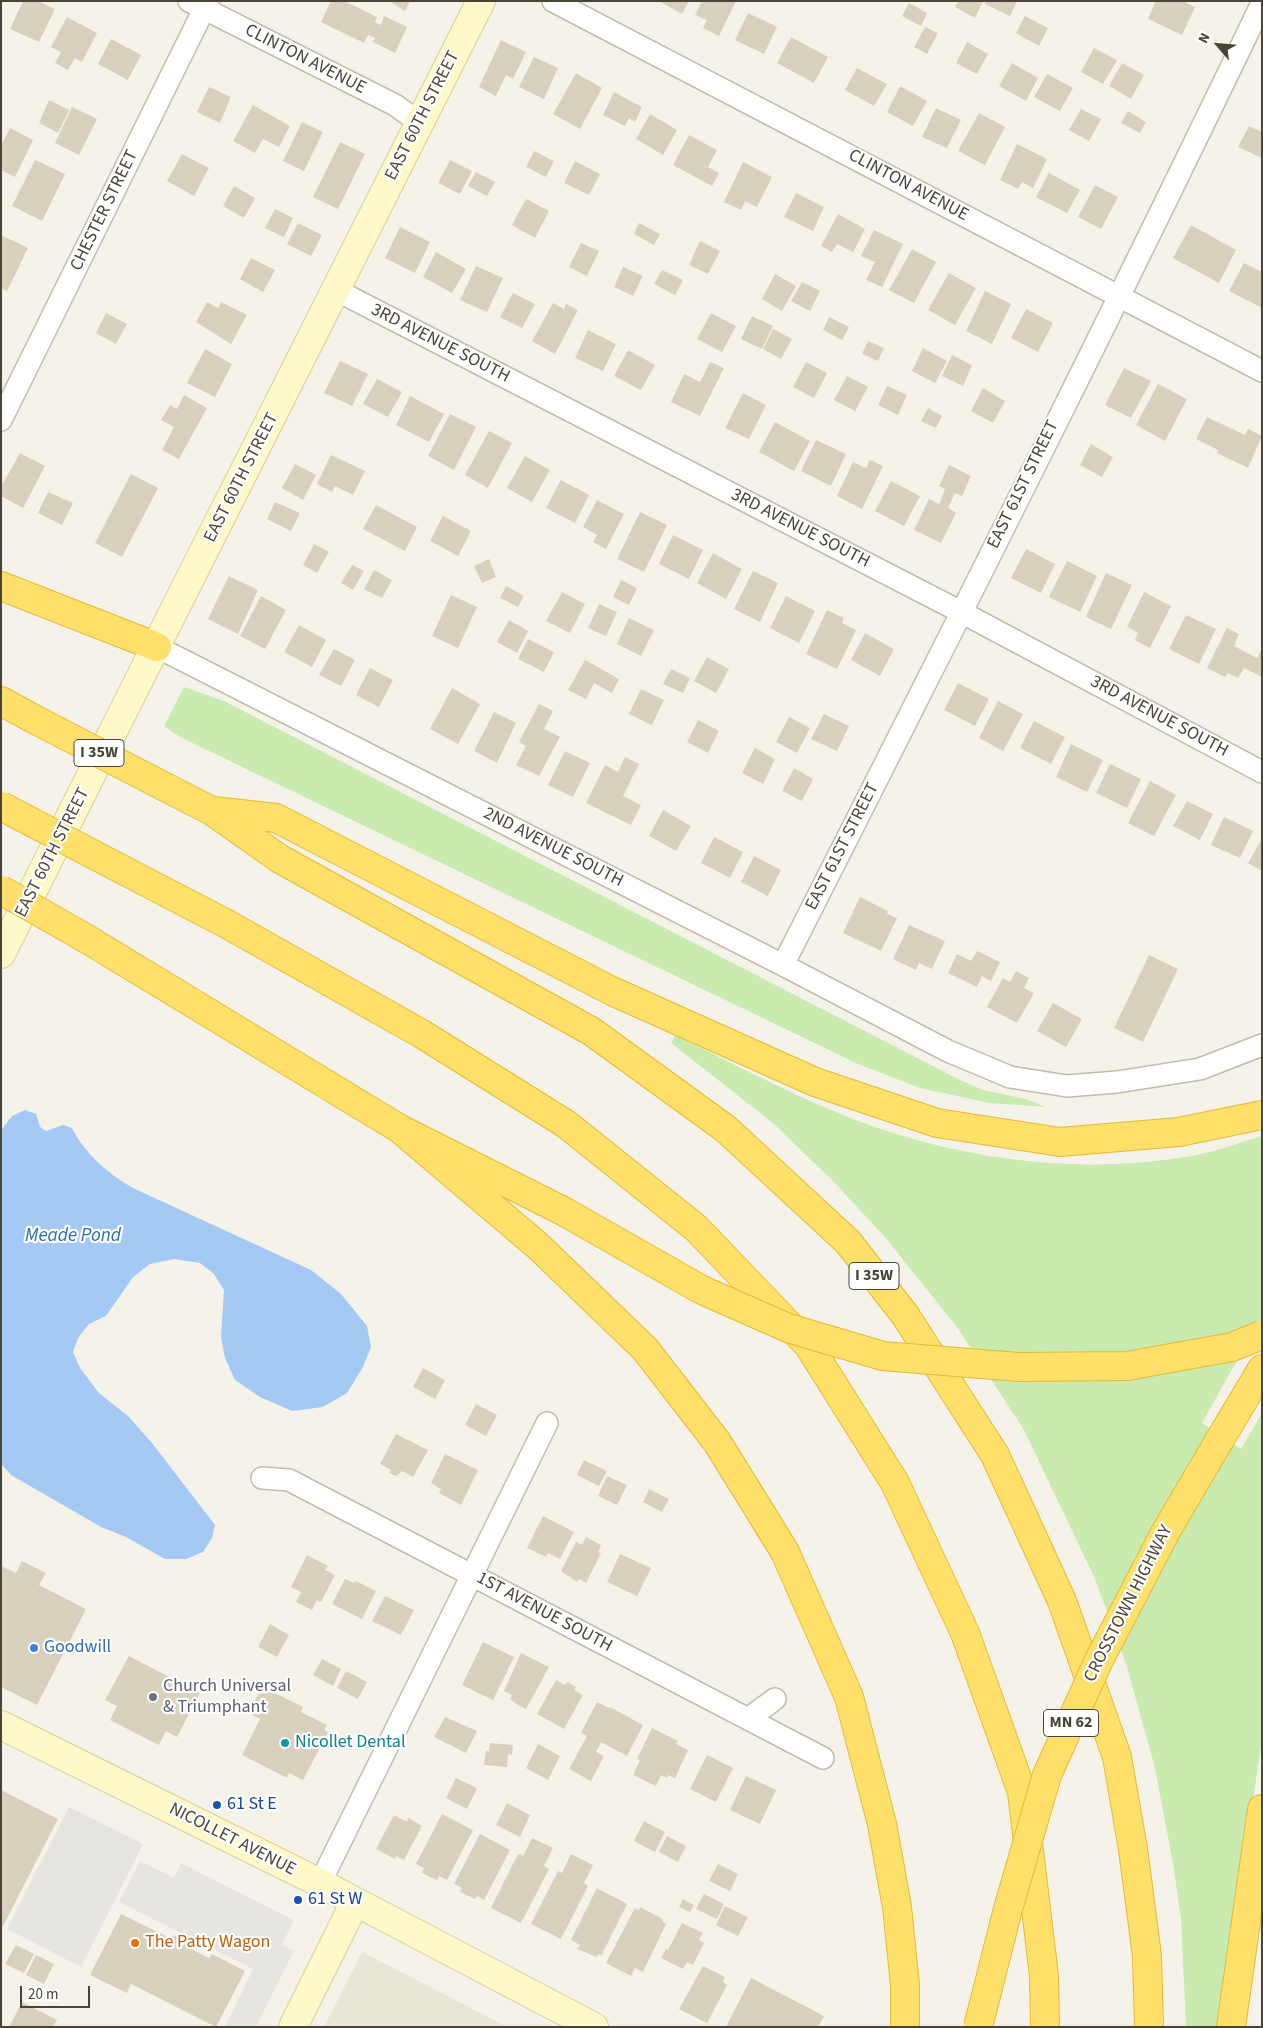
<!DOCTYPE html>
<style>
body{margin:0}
#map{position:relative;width:1263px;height:2028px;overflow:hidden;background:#f5f3e9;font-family:"Source Sans 3",sans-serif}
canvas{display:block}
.frame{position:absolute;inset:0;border:2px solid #494437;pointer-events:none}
.north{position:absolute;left:1193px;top:20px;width:50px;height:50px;-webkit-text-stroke:4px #fff;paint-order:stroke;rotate:297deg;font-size:14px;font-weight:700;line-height:20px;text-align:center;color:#494437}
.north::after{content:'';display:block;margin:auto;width:18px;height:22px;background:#494437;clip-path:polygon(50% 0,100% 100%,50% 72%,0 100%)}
.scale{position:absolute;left:20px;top:1986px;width:70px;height:22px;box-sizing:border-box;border:2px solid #494437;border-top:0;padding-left:6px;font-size:15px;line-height:18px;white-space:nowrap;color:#494437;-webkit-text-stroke:4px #fff;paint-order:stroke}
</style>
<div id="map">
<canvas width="1263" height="2028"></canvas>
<div class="frame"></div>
<div class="north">N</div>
<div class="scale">20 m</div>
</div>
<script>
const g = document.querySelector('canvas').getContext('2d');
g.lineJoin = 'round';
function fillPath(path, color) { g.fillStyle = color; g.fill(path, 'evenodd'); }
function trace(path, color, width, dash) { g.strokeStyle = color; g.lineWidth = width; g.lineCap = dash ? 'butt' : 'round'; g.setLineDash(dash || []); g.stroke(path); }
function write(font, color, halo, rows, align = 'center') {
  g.font = font + ' "Source Sans 3",sans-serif'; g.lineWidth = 4.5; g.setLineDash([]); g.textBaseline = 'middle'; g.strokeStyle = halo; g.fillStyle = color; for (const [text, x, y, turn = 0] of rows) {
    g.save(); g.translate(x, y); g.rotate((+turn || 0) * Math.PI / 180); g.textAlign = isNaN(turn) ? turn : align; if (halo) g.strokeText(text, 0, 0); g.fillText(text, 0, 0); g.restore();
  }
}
const residential = new Path2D(`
 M362 1952 508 2027H324Z`);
const green = new Path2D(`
 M184 687 224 701 958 1079 983 1090 1026 1099 1046 1107 989 1103 920 1088 858 1064 180 737 164 726Z
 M675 1035C738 1066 809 1104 875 1127 977 1162 1089 1175 1196 1155 1218 1151 1240 1142 1262 1136V1324L1240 1355 1202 1423 1241 1449 1262 1413V1740L1219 2027H1186L1181 1919 1173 1863 1154 1764 1126 1664 1095 1579 1024 1430 957 1327 884 1236 835 1183 773 1123 671 1043Z`);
const parking = new Path2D(`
 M69 1807 143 1844 81 1967 7 1929Z
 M140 1861 174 1878 181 1863 294 1920 282 1945 294 1951 256 2027H225L253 1969 119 1902Z`);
const water = new Path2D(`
 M25 1110 36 1114 40 1127 46 1131 63 1125 72 1128C85 1154 107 1173 133 1188L311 1270 341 1294 367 1326 371 1347 363 1367 347 1393 323 1407 292 1411 260 1397 235 1380 225 1358 221 1337 224 1290 214 1274 200 1263 174 1259 150 1264 133 1277 106 1316 89 1324 78 1338 73 1352 80 1368 99 1393 128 1416 152 1443 215 1525 212 1538 203 1552 186 1559H165L126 1537 101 1527 11 1475 1 1464V1130L12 1116Z`);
const building = new Path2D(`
 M23 1H38L55 9 39 42 10 29Z
 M331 1H344L377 17 375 22 381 25 384 16 407 27 395 53 373 42 375 38 368 35 364 43 321 22Z
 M389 1H410L405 11Z
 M659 1H689L682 14Z
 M702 1H736L719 36 703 28 707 20 695 15Z
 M958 1H983L975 18 955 7Z
 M986 1H1017L1010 16 985 4Z
 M1156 1H1183L1195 7 1182 35 1148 19Z
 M909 3 927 13 921 26 902 16Z
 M748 13 777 27 764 54 735 40Z
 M1025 16 1048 28 1039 46 1016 33Z
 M67 17 97 33 82 62 75 58 68 70 55 63 61 52 51 47Z
 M925 27 938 33 927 54 914 47Z
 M791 37 828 57 814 83 777 63Z
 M111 39 141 55 128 80 98 64Z
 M501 40 526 52 513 79 506 75 496 96 479 87Z
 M967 42 988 54 977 74 956 63Z
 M1094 48 1117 60 1103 84 1081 72Z
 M534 57 558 68 544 99 519 87Z
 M1012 63 1038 78 1026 101 999 86Z
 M1122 63 1144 75 1131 99 1109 86Z
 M857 68 887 84 874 106 845 90Z
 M576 73 602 88 580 129 553 114Z
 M1047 74 1073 88 1060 111 1034 97Z
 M900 86 927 101 913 126 887 112Z
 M209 87 231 97 220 123 197 112Z
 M614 92 642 107 635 122 629 118 625 126 603 115Z
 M49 100 69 110 58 133 39 123Z
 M253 105 290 126 279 147 263 139 255 153 233 141Z
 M72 107 97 119 79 155 55 143Z
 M936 108 961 120 947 148 922 137Z
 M1081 109 1101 119 1089 141 1069 130Z
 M1128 111 1146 122 1140 133 1121 123Z
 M979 113 1005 127 985 165 958 151Z
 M650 114 677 130 663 155 636 139Z
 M302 122 323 132 304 171 283 161Z
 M1249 126 1262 132V158L1238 147Z
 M10 128 33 140 15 177 1 170V146Z
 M689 135 717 150 708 167 719 173 712 186 673 165Z
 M340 142 365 154 338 209 313 197Z
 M1017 144 1047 159 1033 188 1022 182 1018 189 1000 180Z
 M534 151 554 161 546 177 526 167Z
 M182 154 209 168 194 196 167 181Z
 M35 160 65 174 42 221 12 206Z
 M450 160 472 171 460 194 438 183Z
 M575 161 600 174 589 195 564 183Z
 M743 162 772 177 757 207 745 201 741 210 724 202Z
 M476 172 495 182 487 196 468 186Z
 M1049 173 1080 190 1067 213 1036 197Z
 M1095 185 1118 197 1101 229 1078 217Z
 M234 186 255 198 244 218 223 206Z
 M796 193 824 207 813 231 784 217Z
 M526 199 549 211 535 238 512 225Z
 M275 209 293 218 284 237 265 228Z
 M838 214 865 229 853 252 837 244 832 252 821 246Z
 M298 223 322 235 311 256 287 244Z
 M639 223 660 234 654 245 634 234Z
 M1191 225 1236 250 1219 283 1173 258Z
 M400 227 430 242 415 273 385 258Z
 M874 230 903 244 882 287 866 280 875 262 861 256Z
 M1 235 28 248 7 291 1 288Z
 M700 241 720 251 708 274 689 265Z
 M581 243 599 251 587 276 569 267Z
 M912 249 936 262 914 303 889 290Z
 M436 252 466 269 452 293 423 277Z
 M251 258 275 270 263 292 240 279Z
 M1244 263 1262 272V308L1229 291Z
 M476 266 503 278 487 312 460 300Z
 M623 267 643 276 633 296 614 287Z
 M662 270 683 280 675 295 654 284Z
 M949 273 976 288 955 325 928 310Z
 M775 274 796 286 782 311 762 299Z
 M802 282 820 291 810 311 791 301Z
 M985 291 1011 304 992 344 966 331Z
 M513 293 535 304 522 328 500 317Z
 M207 302 218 308 221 302 247 315 231 344 196 322Z
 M553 303 564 309 566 304 578 310 555 354 532 341Z
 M1026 309 1053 323 1038 352 1011 338Z
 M106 313 127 324 116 344 96 333Z
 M711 313 736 326 722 352 697 339Z
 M752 316 773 326 762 349 741 339Z
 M829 317 849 327 842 340 823 330Z
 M773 329 792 339 781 359 763 349Z
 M588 330 616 344 603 371 575 358Z
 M868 341 884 348 878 361 862 354Z
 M923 348 947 361 935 383 912 371Z
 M205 349 232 364 215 397 187 383Z
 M628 350 655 365 641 390 614 376Z
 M952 355 972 365 963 386 942 376Z
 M340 361 368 374 352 406 324 393Z
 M710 362 724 368 700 416 671 402 684 374 700 382Z
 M806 362 827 373 814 398 793 387Z
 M1124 368 1151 381 1131 418 1105 405Z
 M847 376 868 387 855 411 834 400Z
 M377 379 402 392 388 417 363 404Z
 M1158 384 1187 399 1165 441 1136 425Z
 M887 386 907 395 898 415 878 405Z
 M983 388 1005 401 993 423 971 411Z
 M743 393 766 405 749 439 725 428Z
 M184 395 207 408 179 459 162 450 174 427 161 420 170 405 177 409Z
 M410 396 444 414 429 442 396 425Z
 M928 408 942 416 936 428 921 421Z
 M450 414 476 427 454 470 428 456Z
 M1207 417 1245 435 1248 429 1262 436 1248 468 1217 453 1218 450 1196 439Z
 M775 422 810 441 794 471 759 452Z
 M489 431 512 443 488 488 465 475Z
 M816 440 846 454 831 486 801 471Z
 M1091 444 1113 457 1102 477 1080 465Z
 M20 453 45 466 23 508 1 496V487Z
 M331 455 365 471 353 495 335 486 332 492 317 484Z
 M525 456 550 470 532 502 507 488Z
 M870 460 883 466 862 509 837 496 853 462 866 468Z
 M295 464 316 475 303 500 282 488Z
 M949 465 971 476 962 496 955 493 948 508 956 513 941 543 914 530 929 499 939 504 945 489 939 486Z
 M131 474 158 488 122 557 95 543Z
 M561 480 589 495 575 523 546 508Z
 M891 481 920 496 904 526 875 511Z
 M48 492 73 503 62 525 38 513Z
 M597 500 624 514 606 549 593 542 597 535 583 527Z
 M275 502 300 513 291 531 267 519Z
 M376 505 417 527 405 551 363 529Z
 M640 512 667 525 644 572 617 559Z
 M443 516 471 531 458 556 430 541Z
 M673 535 703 550 689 579 659 564Z
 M314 544 329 552 317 573 303 565Z
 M1026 549 1055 564 1041 593 1011 578Z
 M713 553 742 569 726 599 697 583Z
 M489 559 496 577 482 583 474 566Z
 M1067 561 1097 576 1080 612 1049 597Z
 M352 565 364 571 353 590 341 583Z
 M374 570 392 580 382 598 364 589Z
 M753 571 778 583 760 622 734 609Z
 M1106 573 1132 585 1111 629 1086 617Z
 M229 576 258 590 238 634 208 619Z
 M621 580 637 588 629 605 613 597Z
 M506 586 524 596 518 607 500 598Z
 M562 592 585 604 570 633 546 621Z
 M1144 592 1171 606 1150 648 1135 640 1138 633 1127 627Z
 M451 595 477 607 458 648 432 636Z
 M261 596 286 610 265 649 240 636Z
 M786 596 815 611 799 643 770 628Z
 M599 604 617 612 606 636 588 628Z
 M827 610 844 618 842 623 856 630 837 669 806 654Z
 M1186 615 1216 629 1199 664 1169 649Z
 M629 618 654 630 641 656 617 644Z
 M509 620 528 631 517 653 497 642Z
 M299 625 326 640 312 667 284 652Z
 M1227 628 1239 634 1234 646 1257 658 1262 648V677L1244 668 1238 678 1228 673 1225 677 1207 668Z
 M865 633 894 649 880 676 851 660Z
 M528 639 554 652 544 672 518 659Z
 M334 649 355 660 341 686 319 675Z
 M707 657 729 669 716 693 694 681Z
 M585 660 619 679 612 693 594 683 586 699 568 690Z
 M370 668 393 680 379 707 356 695Z
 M671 669 690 678 683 693 663 684Z
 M958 683 989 699 975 726 944 710Z
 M452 688 480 704 458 744 430 729Z
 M641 689 664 700 652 725 629 714Z
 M998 701 1023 714 1003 751 979 738Z
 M539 704 553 711 544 729 560 737 539 776 516 765 526 746 519 742Z
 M494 712 516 723 497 763 474 751Z
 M824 714 849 726 837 751 811 739Z
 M789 717 810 728 797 753 776 742Z
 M698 720 719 731 708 753 687 742Z
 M1034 721 1065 737 1051 764 1020 748Z
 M1071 744 1103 760 1087 792 1056 777Z
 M755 748 775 759 763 784 742 773Z
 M565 751 590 763 573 797 548 785Z
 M625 757 639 764 623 796 641 805 631 825 586 803 605 765 618 772Z
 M1110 764 1141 779 1127 808 1096 793Z
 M794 768 813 779 802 801 782 791Z
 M1150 781 1176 795 1154 836 1128 823Z
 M1187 801 1213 814 1200 840 1173 826Z
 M663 810 691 826 676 851 649 836Z
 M1224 817 1253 831 1240 858 1211 845Z
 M714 837 743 852 730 878 701 863Z
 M1262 839V871L1248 863Z
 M754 856 781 870 768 896 741 882Z
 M860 897 888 911 887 914 897 918 881 951 843 933Z
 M909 925 945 941 932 969 919 963 916 970 893 959Z
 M977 951 1000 962 991 981 982 976 977 987 948 973 957 954 971 961Z
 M1149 955 1178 969 1143 1042 1114 1028Z
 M1016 971 1029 978 1024 988 1034 993 1017 1023 987 1007 1003 978 1010 982Z
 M1053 1003 1082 1019 1066 1047 1037 1031Z
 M423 1368 445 1380 435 1399 413 1387Z
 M476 1404 497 1415 486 1436 465 1425Z
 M396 1434 428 1450 413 1477 402 1471 396 1476 389 1473 391 1470 380 1464Z
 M445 1454 478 1470 461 1505 439 1493 441 1489 431 1483Z
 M584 1460 607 1471 599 1486 577 1475Z
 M607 1476 627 1485 617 1505 598 1496Z
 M649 1489 669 1499 662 1512 643 1502Z
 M543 1516 574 1532 560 1559 548 1553 546 1557 527 1548Z
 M586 1537 601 1545 598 1552 601 1553 586 1583 579 1579 577 1582 561 1571 576 1542 582 1545Z
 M620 1554 651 1568 637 1596 607 1582Z
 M307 1555 328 1566 325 1570 335 1575 321 1602 317 1600 312 1610 296 1602 301 1592 291 1587Z
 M22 1561 46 1573 39 1585 86 1609 37 1705 1 1687V1566L16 1573Z
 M345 1579 354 1583 356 1581 376 1591 362 1619 332 1604Z
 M385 1596 414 1610 401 1635 372 1621Z
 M270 1624 289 1635 277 1657 258 1647Z
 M483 1642 514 1657 493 1700 462 1685Z
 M521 1653 549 1667 526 1709 516 1704 510 1699 512 1695 504 1691Z
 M129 1656 200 1693 177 1737 166 1731 159 1745 110 1720 117 1706 105 1700Z
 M322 1659 341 1669 333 1686 313 1675Z
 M346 1671 367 1682 358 1699 337 1688Z
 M556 1680 565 1685 567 1682 576 1687 574 1690 583 1695 564 1729 537 1714Z
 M262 1687 303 1707 301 1712 327 1725 324 1730 328 1732 303 1780 289 1773 287 1778 242 1755 260 1719 249 1713Z
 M597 1702 609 1708 610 1707 643 1725 627 1756 601 1742 596 1752 604 1756 591 1781 569 1769 587 1736 581 1733Z
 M445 1717 477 1731 466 1753 434 1737Z
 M652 1728 678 1741 676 1744 688 1750 675 1778 668 1775 667 1778 661 1775 656 1786 633 1775 640 1760 637 1759Z
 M490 1743 513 1745 512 1755 508 1754 507 1767 484 1765 486 1751H489Z
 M538 1744 560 1756 548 1780 526 1768Z
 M707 1755 733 1768 716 1802 690 1789Z
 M746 1776 776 1790 760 1824 730 1810Z
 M456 1778 477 1788 467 1809 446 1798Z
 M1 1790 58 1819 1 1930Z
 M507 1803 530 1815 520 1837 496 1825Z
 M442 1814 473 1830 447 1880 439 1876 437 1880 422 1873 424 1868 416 1864Z
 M394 1815 407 1822 408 1818 422 1826 404 1860 396 1856 395 1859 376 1849Z
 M644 1821 665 1832 655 1852 634 1841Z
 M480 1834 510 1850 484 1900 477 1896 475 1899 460 1892 462 1888 454 1884Z
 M667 1836 686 1846 678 1862 659 1852Z
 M532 1838 553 1848 544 1866 549 1869 521 1923 491 1908 518 1854 523 1856Z
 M571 1854 593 1865 584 1883 588 1886 561 1939 531 1924 558 1871 562 1873Z
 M718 1864 738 1874 730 1891 709 1881Z
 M597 1888 627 1904 601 1956 598 1954 597 1957 577 1949 580 1945 571 1940Z
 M704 1894 724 1904 717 1919 696 1909Z
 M683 1899 694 1905 690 1912 679 1907Z
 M725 1906 748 1917 738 1936 716 1925Z
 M640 1907 663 1919 662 1921 666 1924 643 1972 635 1968 631 1976 606 1963 635 1908 639 1910Z
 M121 1914 172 1939 174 1935 188 1942 186 1946 209 1958 212 1954 245 1971 216 2027 131 1984 127 1993 90 1975Z
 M682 1923 703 1933 699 1940 704 1943 693 1965 687 1962 683 1969 661 1958 666 1949 668 1950Z
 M16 1945 34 1954 24 1973 5 1964Z
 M36 1955 54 1964 44 1984 26 1975Z
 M703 1966 725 1977 723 1982 727 1985 707 2023 679 2009Z
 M751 1978 824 2016 818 2027H726Z
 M22 2002 57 2020 53 2027H9Z`);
const street = new Path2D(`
 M189 1 395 105 420 123
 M553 1 1262 371
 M336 290 961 612 1262 772
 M1 420 208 1
 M157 647 783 965 948 1051 1010 1077 1067 1086 1117 1082 1200 1069 1262 1045
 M783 965C945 646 1107 326 1262 3
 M262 1478 289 1480 823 1758
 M748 1719 775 1699
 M320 1883 547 1423`);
const secondary = new Path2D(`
 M1 954 481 1
 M1 1725 320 1883 594 2027
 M293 2027 355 1902`);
const highway = new Path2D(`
 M1 586 157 647
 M1 701 32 718
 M167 788 212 811 280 859 591 1031 726 1129 848 1242 905 1315 995 1455 1062 1601 1117 1757 1133 1849 1147 1956 1149 2027
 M214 811 276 818 612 991 815 1082 937 1123 1060 1142 1179 1132 1262 1115
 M125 871 227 924 422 1034 566 1124 696 1228 809 1346 895 1483 965 1633 1022 1792 1044 1976 1045 2027
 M87 939 400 1129 563 1211
 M400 1129 538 1246 645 1349 717 1442 785 1552 849 1697 882 1824 897 1907 905 1985V2027
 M1219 1441 1262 1369
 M1231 2027 1262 1809`);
const highwayBridge = new Path2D(`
 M32 718 167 788
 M1 806 125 871
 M1 890 87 939
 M563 1211 702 1290 788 1328 883 1356 1018 1367 1127 1366 1232 1347 1262 1335
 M978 2027 1008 1909 1047 1775 1099 1660 1165 1533 1219 1441`);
const markers = [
 [34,1648,5,"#3f7fe0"],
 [153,1697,5,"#6b7280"],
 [285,1743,5,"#0f9aa8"],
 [217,1805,5,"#1a4fb4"],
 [298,1900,5,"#1a4fb4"],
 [135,1943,5,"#e8710a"]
];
const shields = [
 [99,753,50],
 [874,1276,50],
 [1071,1723,55]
];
const shieldNames = [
 ["I 35W",99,753],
 ["I 35W",874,1276],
 ["MN 62",1071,1723]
];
const streetNames = [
 ["CLINTON AVENUE",305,60,27],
 ["EAST 60TH STREET",423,116,-63],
 ["CLINTON AVENUE",908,186,28],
 ["CHESTER STREET",105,211,-64],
 ["3RD AVENUE SOUTH",440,344,27],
 ["EAST 60TH STREET",242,478,-63],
 ["EAST 61ST STREET",1024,485,-64],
 ["3RD AVENUE SOUTH",800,529,27],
 ["3RD AVENUE SOUTH",1159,717,28],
 ["EAST 61ST STREET",843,847,-63],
 ["2ND AVENUE SOUTH",553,848,27],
 ["EAST 60TH STREET",53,853,-63],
 ["CROSSTOWN HIGHWAY",1129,1604,-63],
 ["1ST AVENUE SOUTH",544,1613,28],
 ["NICOLLET AVENUE",232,1840,27]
];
const shopNames = [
 ["Goodwill",44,1648]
];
const worshipNames = [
 ["Church Universal",163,1687],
 ["& Triumphant",163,1708]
];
const cultureNames = [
 ["Nicollet Dental",295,1743]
];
const transitNames = [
 ["61 St E",227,1805],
 ["61 St W",308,1900]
];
const foodNames = [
 ["The Patty Wagon",145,1943]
];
const waterNames = [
 ["Meade Pond",73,1237]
];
fillPath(residential, '#e9e6d7');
fillPath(green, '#c9ebb0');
fillPath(parking, '#e6e5e1');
fillPath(water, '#a3c9f4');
fillPath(building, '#d7d1be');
trace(street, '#c1bcab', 24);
trace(secondary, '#d7ce97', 30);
trace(highway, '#e5ba33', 30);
trace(street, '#fff', 21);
trace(secondary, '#fff9c9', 28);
trace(highway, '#ffe06a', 28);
trace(highwayBridge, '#e5ba33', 30, []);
trace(highwayBridge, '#ffe06a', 28);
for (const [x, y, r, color] of markers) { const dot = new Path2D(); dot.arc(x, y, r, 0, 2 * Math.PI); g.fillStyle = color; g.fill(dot); trace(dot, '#fff', 2); }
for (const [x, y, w] of shields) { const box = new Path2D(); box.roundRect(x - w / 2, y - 13.5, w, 27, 4); g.fillStyle = '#fff'; g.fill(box); trace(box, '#494437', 1); }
write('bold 16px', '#494437', null, shieldNames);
write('18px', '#494437', '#fff', streetNames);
write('18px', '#366cbe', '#fff', shopNames, 'left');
write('18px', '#5b616d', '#fff', worshipNames, 'left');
write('18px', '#0d838f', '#fff', cultureNames, 'left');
write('18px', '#164399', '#fff', transitNames, 'left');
write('18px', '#c56008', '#fff', foodNames, 'left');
write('italic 19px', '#296bbc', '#fff', waterNames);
</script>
